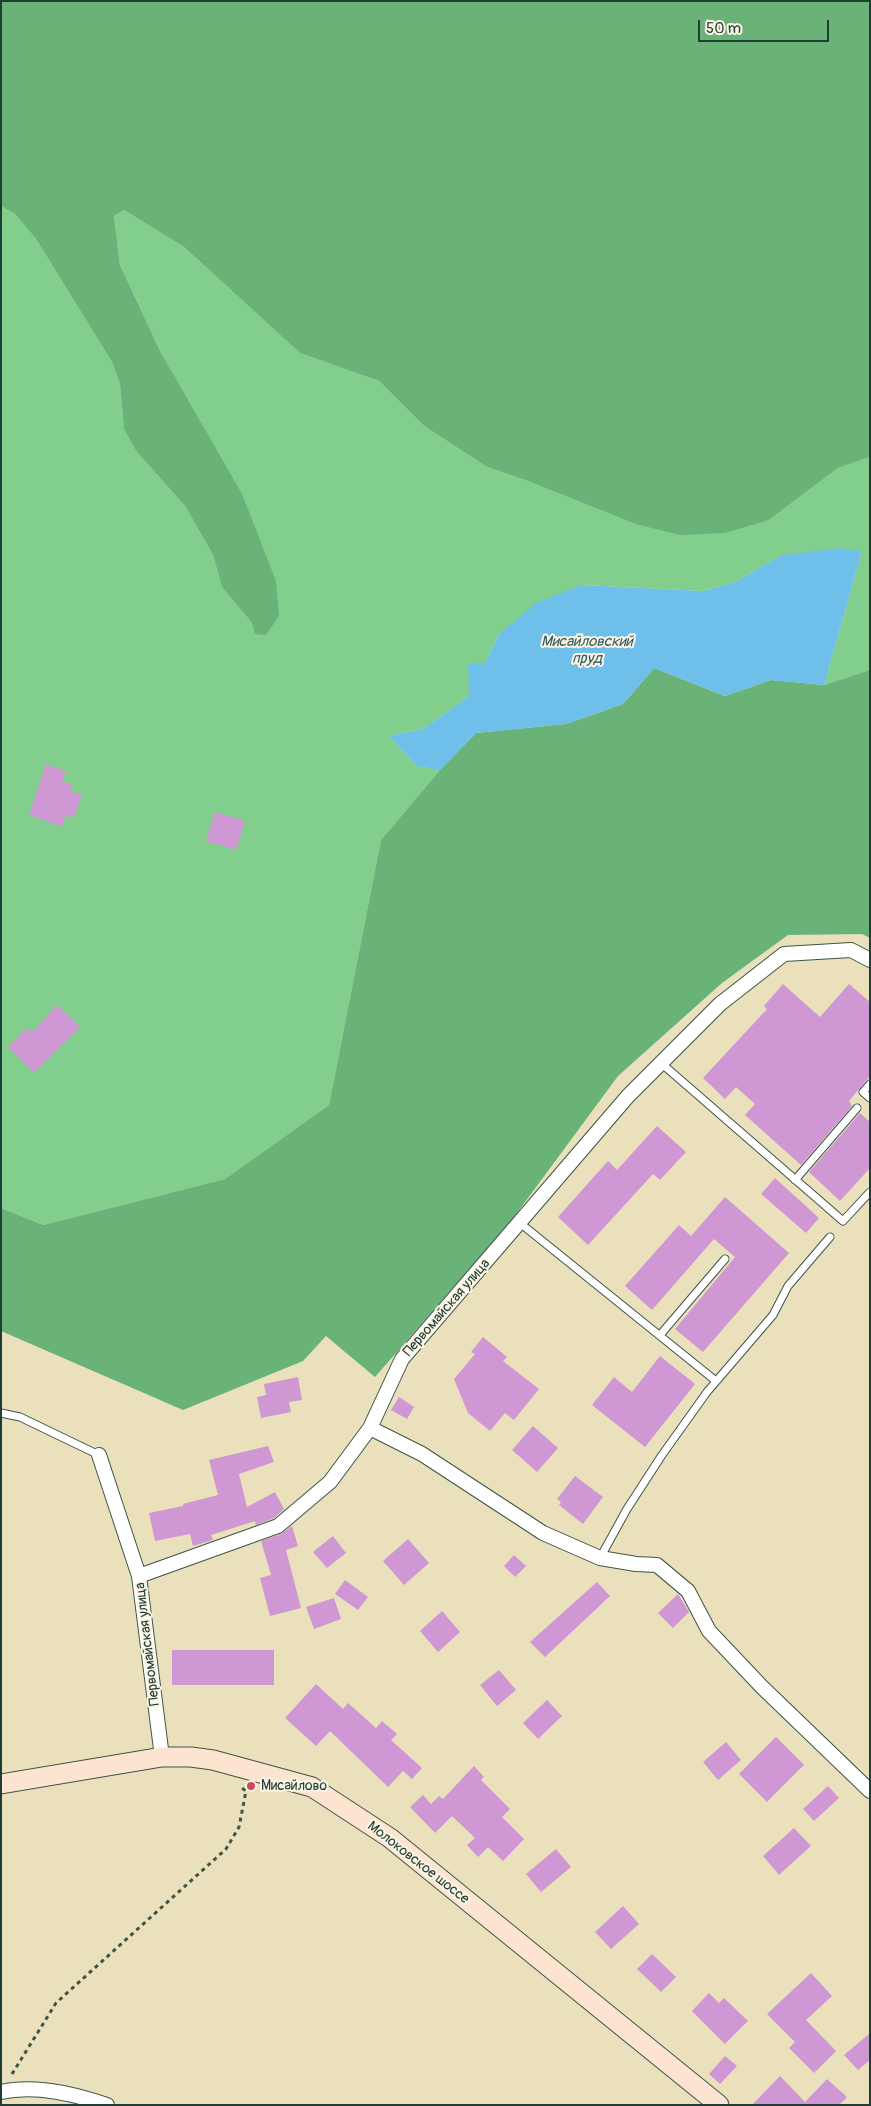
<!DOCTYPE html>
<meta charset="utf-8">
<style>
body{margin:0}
#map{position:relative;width:871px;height:2106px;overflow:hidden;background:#eae0bc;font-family:Pangolin,sans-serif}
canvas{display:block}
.frame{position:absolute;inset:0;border:2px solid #1f3d34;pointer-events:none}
.scale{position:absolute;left:698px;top:20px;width:131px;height:22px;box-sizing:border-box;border:2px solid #1f3d34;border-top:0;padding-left:6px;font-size:15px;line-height:18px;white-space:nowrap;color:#1f3d34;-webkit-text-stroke:4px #fcf5e5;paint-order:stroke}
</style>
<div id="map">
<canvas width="871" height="2106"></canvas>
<div class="frame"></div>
<div class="scale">50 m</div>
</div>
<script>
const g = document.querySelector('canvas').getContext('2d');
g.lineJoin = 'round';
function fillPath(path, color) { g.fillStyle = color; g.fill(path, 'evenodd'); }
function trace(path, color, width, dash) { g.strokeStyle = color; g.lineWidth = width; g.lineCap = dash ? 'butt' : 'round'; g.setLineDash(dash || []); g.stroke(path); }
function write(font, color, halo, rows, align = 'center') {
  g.font = font + ' Pangolin,sans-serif'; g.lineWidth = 4; g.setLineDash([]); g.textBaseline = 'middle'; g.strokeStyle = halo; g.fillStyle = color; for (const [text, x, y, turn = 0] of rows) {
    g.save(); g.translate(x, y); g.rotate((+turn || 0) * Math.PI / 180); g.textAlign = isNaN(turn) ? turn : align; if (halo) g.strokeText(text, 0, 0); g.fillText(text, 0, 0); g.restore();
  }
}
const green = new Path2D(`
 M1 206 15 214 36 239 112 362 120 384 124 429 136 451 185 506 213 555 222 587 252 623 266 635 161 353 120 265 114 216 124 210 184 247 300 353 379 381 424 426 487 467 531 482 769 520 838 468 870 457V670L824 685 862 551 782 555 735 582 703 591 581 585 499 634 469 696 423 729 389 736 416 766 440 770 381 840 329 1105 225 1179 43 1225 1 1208Z`);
const forest = new Path2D(`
 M1 1H870V457L838 468 769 520 725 533 680 535 636 524 531 482 487 467 424 426 379 381 300 353 184 247 124 210 114 216 120 265 161 353 242 494 276 581 279 616 266 635 255 634 252 623 222 587 213 555 185 506 136 451 124 429 120 384 112 362 36 239 15 214 1 206Z
 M654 668 725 696 771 680 824 685 870 670V938L862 934 788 935 722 983 618 1076 511 1221 375 1377 326 1336 303 1361 183 1410 1 1331V1208L43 1225 225 1179 329 1105 381 840 440 770 476 733 566 724 623 704Z`);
const water = new Path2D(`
 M839 548 862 551 824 685 771 680 725 696 654 668 623 704 566 724 476 733 440 770 416 766 389 736 423 729 469 696 468 664 485 663 499 634 536 603 581 585 703 591 735 582 782 555Z`);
const building = new Path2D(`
 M46 764 66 771 62 781 72 784 70 791 82 795 74 817 65 816 62 827 29 815Z
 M215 812 245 821 236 850 206 841Z
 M783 984 820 1017 849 984 870 1002V1076L849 1101 852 1106 801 1165 745 1115 755 1104 736 1087 725 1099 703 1078 767 1009 764 1006Z
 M57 1005 80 1027 34 1073 8 1047 27 1028 31 1033Z
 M860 1113 870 1122V1168L840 1201 809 1172Z
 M657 1126 686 1152 660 1180 653 1174 588 1245 558 1217 608 1161 617 1170Z
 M775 1178 819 1218 806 1233 761 1194Z
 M725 1197 789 1253 703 1352 675 1329 735 1257 714 1239 652 1310 625 1286 679 1225 691 1236Z
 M483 1337 507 1357 503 1361 539 1389 514 1420 505 1413 490 1431 468 1413 454 1379 475 1354 471 1352Z
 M660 1356 695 1384 645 1447 592 1405 614 1377 632 1392Z
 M298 1377 302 1400 289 1402 291 1412 261 1418 257 1397 266 1395 264 1384Z
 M399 1397 414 1407 407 1419 391 1410Z
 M533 1426 558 1448 537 1472 512 1450Z
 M268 1446 274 1462 239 1474 247 1507 275 1492 284 1509 274 1518 256 1525 255 1521 211 1535 213 1540 193 1546 190 1534 155 1541 149 1513 183 1506V1504L218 1495 209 1460Z
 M575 1476 603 1497 583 1524 559 1505 561 1502 557 1499Z
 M292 1526 298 1546 286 1550 301 1608 270 1616 260 1578 271 1575 261 1541 281 1534Z
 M333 1536 346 1553 327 1568 313 1552Z
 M408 1539 429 1563 404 1585 383 1561Z
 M514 1555 526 1566 515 1577 504 1566Z
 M345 1580 368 1597 358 1610 335 1594Z
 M597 1582 610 1596 545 1657 530 1642Z
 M678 1594 689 1612 673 1628 658 1613Z
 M334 1598 341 1619 314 1629 306 1607Z
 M442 1611 460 1632 438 1652 420 1631Z
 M172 1650H274V1685H172Z
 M499 1670 516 1690 497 1706 480 1685Z
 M316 1684 343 1709 348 1703 376 1728 382 1721 397 1734 391 1740 422 1768 412 1779 403 1771 388 1787 330 1731 316 1746 285 1718Z
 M547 1700 562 1716 538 1739 523 1723Z
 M776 1737 804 1765 767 1802 739 1774Z
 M726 1742 741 1760 718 1780 703 1762Z
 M474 1766 484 1777 481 1780 510 1809 502 1817 524 1839 503 1861 488 1847 478 1857 467 1845 475 1838 452 1816 435 1833 410 1807 423 1795 431 1804 439 1796 443 1799Z
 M828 1786 839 1798 814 1821 803 1809Z
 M794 1828 811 1846 779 1875 763 1856Z
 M556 1849 571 1867 541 1892 526 1874Z
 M623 1906 639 1924 611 1949 595 1932Z
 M652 1954 676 1977 661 1992 637 1969Z
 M811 1973 832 1996 806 2020 836 2051 814 2073 789 2048 795 2042 767 2014Z
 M709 1993 719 2003 724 1998 748 2021 725 2044 692 2011Z
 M870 2033V2060L858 2070 844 2055Z
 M725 2056 737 2066 720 2084 709 2074Z
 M780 2076 805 2102 827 2079 847 2097 839 2105H752Z`);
const path = new Path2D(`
 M12 2074 56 2003 226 1849 239 1827 246 1791 242 1788`);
const service = new Path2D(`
 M661 1063 843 1221 870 1192
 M870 1084 863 1092 870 1098
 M795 1180 857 1108
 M520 1223 716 1381
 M660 1335 725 1259
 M1 1413 20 1417 99 1455
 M600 1558 627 1509 662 1455 707 1392 773 1315 788 1286 830 1237`);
const minor = new Path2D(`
 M370 1428 422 1454 543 1533 600 1558 636 1564 657 1565 688 1591 709 1631 762 1687 870 1791
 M99 1455 139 1576 162 1757
 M139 1576 278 1526 330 1482 370 1428 402 1359 628 1096 720 1004 784 954 851 950 870 960
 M1 2092C35 2084 75 2094 107 2105`);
const secondary = new Path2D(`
 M1 1784 162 1757H191L213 1760 312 1787 390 1838 719 2105`);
const markers = [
 [251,1786,5,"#d1495b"]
];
const streetNames = [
 ["Первомайская улица",447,1308,-49],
 ["Первомайская улица",148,1644,-97],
 ["Молоковское шоссе",418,1863,38]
];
const poiNames = [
 ["Мисайлово",261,1786]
];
const waterNames = [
 ["Мисайловский",587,642],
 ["пруд",587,659]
];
fillPath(green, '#82cf8d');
fillPath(forest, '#69b278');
fillPath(water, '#6ebfe9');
fillPath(building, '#cf98d4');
trace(service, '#3d5548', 9);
trace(minor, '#3d5548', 16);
trace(secondary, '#3d5548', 21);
trace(path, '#3d5548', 3, [4, 4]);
trace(service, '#fff', 7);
trace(minor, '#fff', 14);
trace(secondary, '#fde4d0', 19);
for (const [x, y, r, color] of markers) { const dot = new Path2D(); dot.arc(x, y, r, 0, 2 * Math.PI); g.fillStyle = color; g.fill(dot); trace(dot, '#fcf5e5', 2); }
write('14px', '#1f3d34', '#fcf5e5', streetNames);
write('14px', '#1f3d34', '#fcf5e5', poiNames, 'left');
write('italic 15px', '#335e61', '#fcf5e5', waterNames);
</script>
